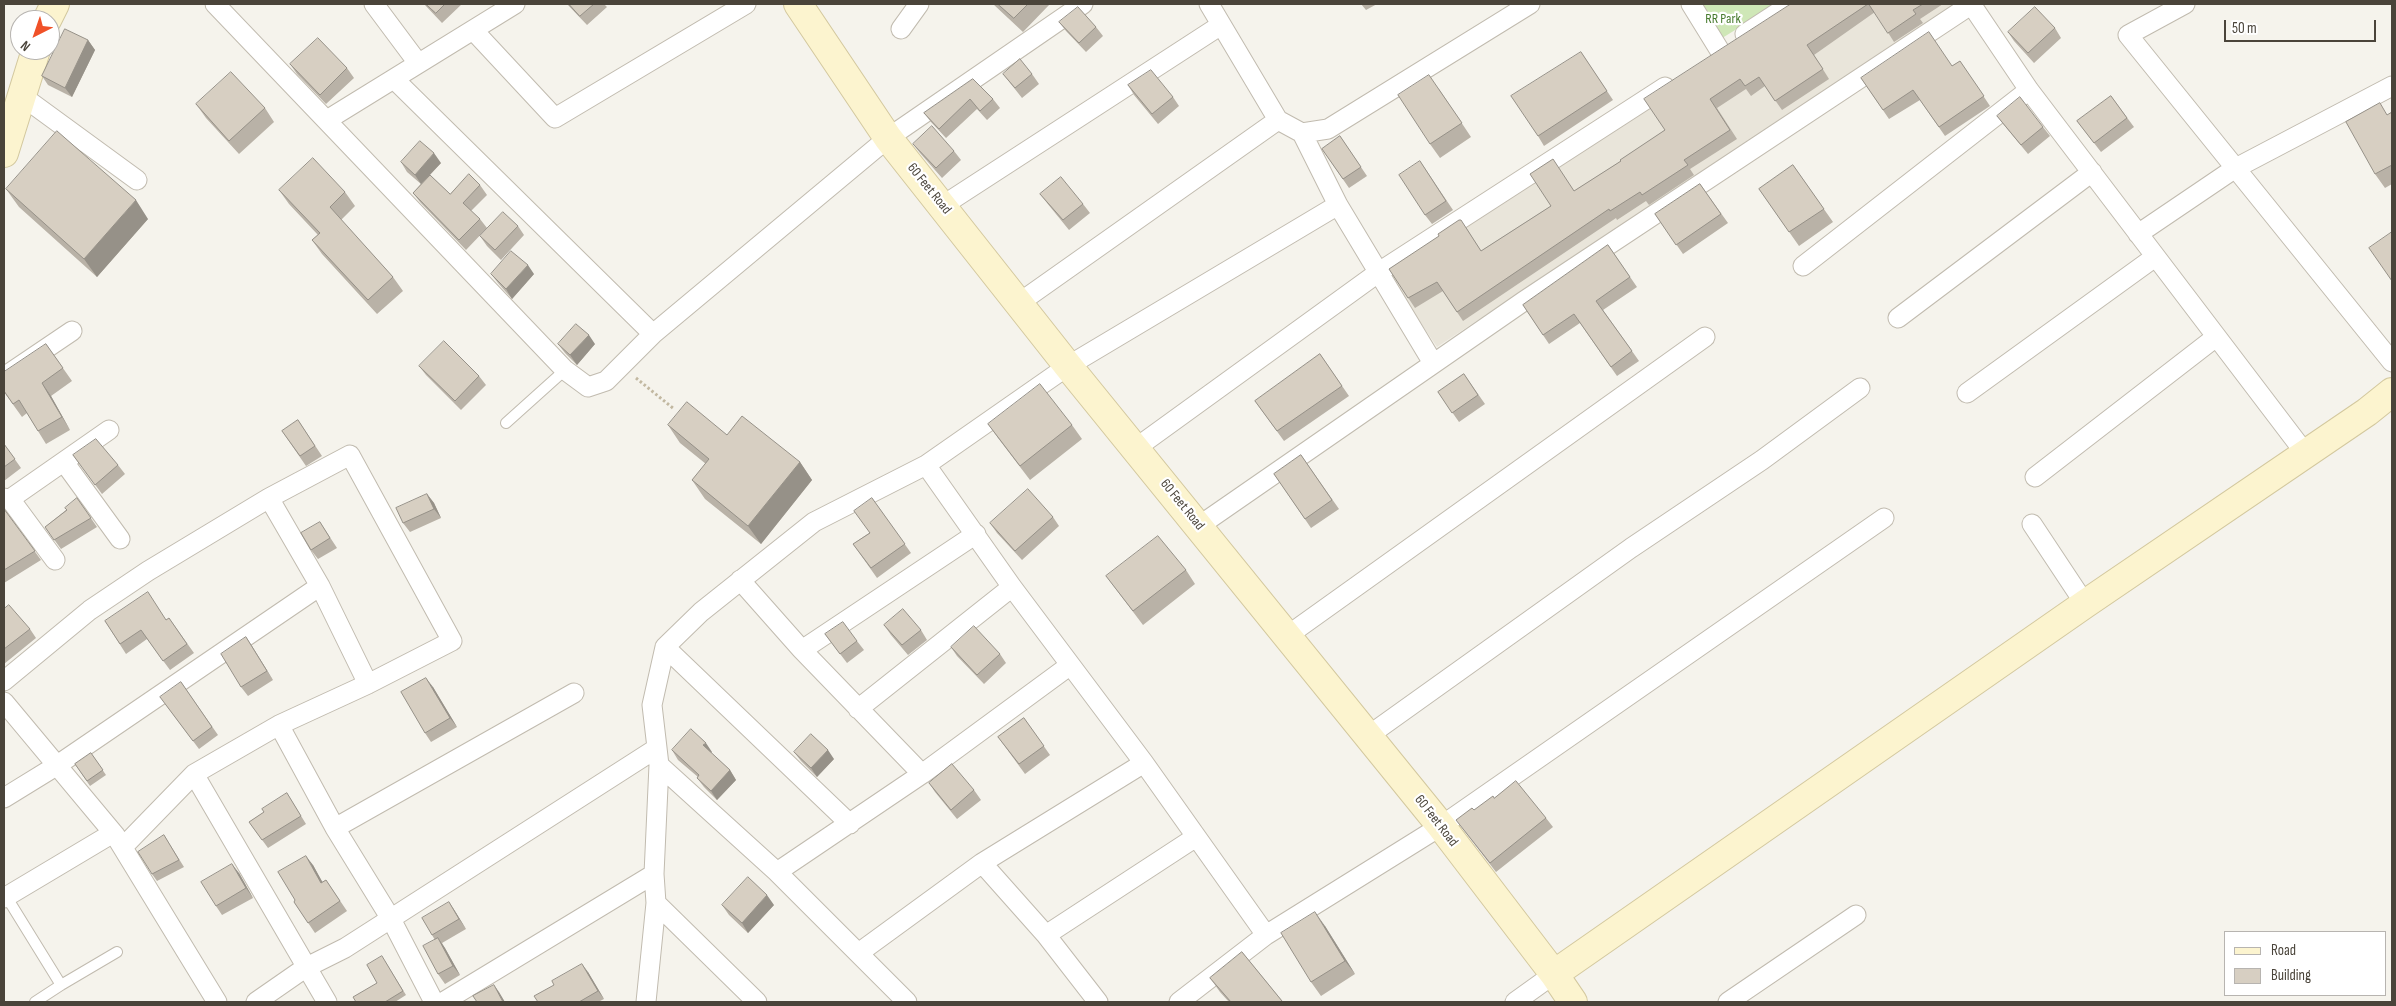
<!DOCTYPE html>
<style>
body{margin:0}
#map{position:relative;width:2396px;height:1006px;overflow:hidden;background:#f5f3ec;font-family:"Sofia Sans Condensed",sans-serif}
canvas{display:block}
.frame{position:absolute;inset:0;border:5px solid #4a443a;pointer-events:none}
.legend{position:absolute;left:2224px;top:931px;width:162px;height:65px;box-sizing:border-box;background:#fff;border:1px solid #b7b4b0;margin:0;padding:6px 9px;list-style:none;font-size:15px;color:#4a443a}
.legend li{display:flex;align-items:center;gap:10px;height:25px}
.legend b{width:25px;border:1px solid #b7b4b0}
.north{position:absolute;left:10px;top:10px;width:50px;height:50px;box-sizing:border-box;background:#fff;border:1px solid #b7b4b0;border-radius:50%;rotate:221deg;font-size:14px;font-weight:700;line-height:20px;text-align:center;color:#4a443a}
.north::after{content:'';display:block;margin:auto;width:18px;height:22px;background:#f05128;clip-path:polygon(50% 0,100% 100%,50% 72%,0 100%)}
.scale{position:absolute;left:2224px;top:20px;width:152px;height:22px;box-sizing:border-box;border:2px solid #4a443a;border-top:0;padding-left:6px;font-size:15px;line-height:18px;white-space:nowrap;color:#4a443a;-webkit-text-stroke:4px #fff;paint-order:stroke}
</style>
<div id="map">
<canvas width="2396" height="1006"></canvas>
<div class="frame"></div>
<ul class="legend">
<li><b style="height:6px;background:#fcf4cf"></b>Road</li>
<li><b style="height:14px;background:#d7cfc2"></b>Building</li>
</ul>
<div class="north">N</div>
<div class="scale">50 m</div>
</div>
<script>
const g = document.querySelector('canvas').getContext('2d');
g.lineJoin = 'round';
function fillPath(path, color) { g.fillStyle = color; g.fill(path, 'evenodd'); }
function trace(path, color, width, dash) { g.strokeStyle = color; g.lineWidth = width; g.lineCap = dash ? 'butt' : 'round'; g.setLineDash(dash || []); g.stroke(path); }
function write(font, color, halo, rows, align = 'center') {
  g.font = font + ' "Sofia Sans Condensed",sans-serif'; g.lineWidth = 4.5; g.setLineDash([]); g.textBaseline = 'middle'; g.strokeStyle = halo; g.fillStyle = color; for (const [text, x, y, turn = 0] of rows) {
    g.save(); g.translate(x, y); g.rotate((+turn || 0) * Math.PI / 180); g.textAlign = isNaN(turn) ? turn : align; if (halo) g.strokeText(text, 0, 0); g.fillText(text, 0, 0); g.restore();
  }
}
const residential = new Path2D(`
 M1801 4H1957L1437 347 1389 276Z`);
const green = new Path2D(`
 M1696 4H1777L1719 40Z`);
const path = new Path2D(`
 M636 378 674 409`);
const lane = new Path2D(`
 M506 423 565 370
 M6 896 61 985 117 952
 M35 1002 61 985`);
const street = new Path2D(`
 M215 4 565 370 588 387 606 381 653 334 888 138 1083 4
 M374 4 418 63
 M1209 4 1278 120 1302 133 1328 129 1530 4
 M1691 4 1720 51
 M1971 4 2029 90 2305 453
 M2185 4 2128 35 2392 362
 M901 29 919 4
 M473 30 555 118 746 4
 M1745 34 1791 4
 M394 79 653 334
 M22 96 137 180
 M327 120 515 4
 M1302 133 1338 205 1433 363
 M942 206 1221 25
 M2138 234 2234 169 2392 86
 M1803 266 2029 90
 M1019 303 1278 120
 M1898 318 2092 172
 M4 377 72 331
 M1967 393 2155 257
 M1136 448 1379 272 1665 87
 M64 462 120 539
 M926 465 1012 587 1144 763 1266 935
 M2035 477 2216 337
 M4 498 10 499 55 560
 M269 498 320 586 368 684
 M10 499 109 430
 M2032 524 2085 604
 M1199 526 1524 301 1972 4
 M740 580 802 650 922 774
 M1287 636 1705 337
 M665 647 850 824
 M802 650 976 534
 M4 681 90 610 148 571 269 498 350 455 452 641 368 684 279 725 194 774 123 847
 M4 702 115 835 217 1002
 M858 709 1012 587
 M279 725 335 828 391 919 434 1002
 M1368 736 1631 548 1762 460 1860 388
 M659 765 777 872 907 1002
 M194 774 327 1002
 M4 798 56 766 320 586
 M335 828 574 693
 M982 863 1046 935 1098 1002
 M777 872 922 774 1069 666
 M4 898 113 833
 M656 903 757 1002
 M1046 935 1196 837
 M860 952 982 863 1144 763
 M256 1002 305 968 345 948 657 748
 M443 1002 654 874
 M646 1002 656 903 654 874 659 765 652 705 665 647 701 612 814 522 926 465 1068 366 1338 205
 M1179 1002 1266 935 1441 826 1884 518
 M1515 1002 1554 974
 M1728 1002 1856 915`);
const secondary = new Path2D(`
 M798 4 888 138 1068 366 1441 826 1554 974 1573 1002
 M47 20 55 4
 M4 153 36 50
 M1554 974 2085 604 2367 412 2392 392`);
const wall = new Path2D(`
 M424 4H462L442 23Z
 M567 4H604L607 7 587 25Z
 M993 4H1050L1023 32Z
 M1361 4H1377L1366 10Z
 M1791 4H1943L1920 19 1923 23 1894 42 1875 12 1814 55 1829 79 1782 110 1765 86 1751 96 1746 89 1717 108 1737 139 1690 169 1694 175 1649 205 1646 201 1617 220 1616 218 1463 321 1443 291 1415 308 1389 269 1467 229 1481 251 1621 161 1665 130Z
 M1059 22 1096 27 1103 36 1086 52 1066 31Z
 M2055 28 2061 38 2034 63 2014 41 2008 32Z
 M88 40 95 50 72 97 48 85 42 76Z
 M1581 52 1613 100 1544 146 1538 136Z
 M1960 61 1990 106 1945 136 1920 100 1889 119 1861 78 1952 66Z
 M290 64 347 68 354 78 326 104 297 74Z
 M1003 74H1032L1039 84 1022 98Z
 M973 79 993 99 1000 108 987 120 977 109 946 138 931 122 924 113Z
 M1128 85 1173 97 1179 106 1158 124 1134 95Z
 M1439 89 1471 137 1440 158 1430 144Z
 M2111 96 2134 127 2101 152 2077 121Z
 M196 104 265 108 274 122 239 154 206 118Z
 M2392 112V184L2385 188 2375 174 2389 114Z
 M1997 116 2043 127 2050 136 2028 154 2004 125Z
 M1340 136 1367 176 1349 188 1322 149Z
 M913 144 954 151 961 160 942 178 920 153Z
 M1420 161 1453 210 1432 224 1425 215Z
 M401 162 441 163 430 175 450 194 480 185 487 195 471 211 480 219 487 228 466 250 420 202 413 193 421 184 407 172Z
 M1793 165 1833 222 1799 246 1759 189Z
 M1700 184 1728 223 1683 254 1655 214Z
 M6 189 148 219 97 277 19 207Z
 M279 190 345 192 355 206 341 220 393 277 403 291 377 314 322 254 312 240 318 235 289 204Z
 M1040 194 1083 204 1090 213 1069 230 1047 203Z
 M518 226 524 235 501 260 487 246 480 236Z
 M1608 245 1637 287 1603 310 1639 361 1617 376 1580 323 1549 344 1523 305Z
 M491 274H534L512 299 498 283Z
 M46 344 72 381 51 396 70 430 46 444 38 431 27 413 22 417 4 392Z
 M558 344H595L577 365 565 353Z
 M1320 354 1349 396 1284 441 1255 401Z
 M419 366 479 376 486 385 461 410 426 375Z
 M1464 374 1485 404 1459 422 1438 392Z
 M298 420 322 456 306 466 282 431Z
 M988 424 1072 425 1082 439 1030 480 998 438Z
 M668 425 727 435 800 462 812 480 761 544 705 499 692 480 706 464 680 443Z
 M4 444 21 468 4 481Z
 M73 455 118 465 125 474 102 494Z
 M1301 455 1339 509 1311 528 1274 474Z
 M427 494 434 503 441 518 410 532 403 523Z
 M77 498 97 527 61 549 45 527 66 510Z
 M872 498 911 553 877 578 853 544 869 533Z
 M4 509 41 560 4 583Z
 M1053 517 1059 526 1022 560 997 533 990 523Z
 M320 522 337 548 318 559 311 550Z
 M1186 570 1195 584 1143 625 1106 576Z
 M4 609 30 629 36 638 4 664Z
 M169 618 194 653 170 670 147 639 126 654 105 621 167 620Z
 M884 625 921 630 927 640 908 655 891 635Z
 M825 634 857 641 864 650 847 663Z
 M246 637 273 680 248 696 241 687Z
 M951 647 1000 654 1006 663 984 684 957 656Z
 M181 682 218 735 199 749 166 705Z
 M433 687 457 727 431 742 425 733Z
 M1024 718 1050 755 1025 774 998 737Z
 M672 750 712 752 711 753 730 770 736 780 717 800 704 787 697 778 698 777 678 760Z
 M794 752 834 759 817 777 801 761Z
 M91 753 106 775 90 786 75 764Z
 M929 783 974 790 981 800 957 819 935 792Z
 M287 793 306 824 268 848 249 822 264 812Z
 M1494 798 1546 818 1553 827 1496 872 1456 820 1474 810Z
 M164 835 184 867 157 881 152 874Z
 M313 865 322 882 326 880 347 911 315 933 294 902 295 900Z
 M239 873 253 898 222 915 216 906Z
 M449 902 466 929 442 943 460 975 445 984 438 974 435 940 432 935Z
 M722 905H774L748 933 729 915Z
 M1325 926 1355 974 1321 996 1311 982Z
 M1242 952 1283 1002H1229L1220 992 1210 978Z
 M385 961 406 995 395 1002H356L377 983Z
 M588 972 604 999 598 1002H538Z`);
const shadedWall = new Path2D(`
 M88 40 95 50 72 97 65 88Z
 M434 153 441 163 421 184 415 175Z
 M136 200 148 219 97 277 84 259Z
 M528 265 534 274 512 299 506 289Z
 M589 335 595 344 577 365 570 355Z
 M42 383 51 396 70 430 62 417Z
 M800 462 812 480 761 544 748 526Z
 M427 494 434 503 441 518 434 509Z
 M246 637 252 646 273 680 267 671Z
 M426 678 433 687 457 727 450 718Z
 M706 743 712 752 710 754 703 745Z
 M828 750 834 759 817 777 811 768Z
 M730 770 736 780 717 800 711 791Z
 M306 856 313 865 328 892 321 883Z
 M232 864 239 873 253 898 246 888Z
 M767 895 774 905 748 933 742 923Z
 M449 902 455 911 466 929 459 919Z
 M1315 912 1325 926 1355 974 1345 961Z
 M438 938 445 948 460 975 453 966Z
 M582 964 588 972 604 999 598 991Z
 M494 985 499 992 505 1002H503Z`);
const building = new Path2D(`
 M426 4H445L436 13Z
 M569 4H594L580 16Z
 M998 4H1028L1014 18Z
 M1791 4H1868L1807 45 1823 69 1775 101 1759 77 1745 86 1740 79 1710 99 1730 130 1684 160 1688 165 1642 195 1640 192 1610 211 1609 209 1457 312 1437 282 1408 298 1389 269 1439 236 1438 234 1459 220H1461L1481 251 1551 206 1530 174 1553 159 1574 191 1621 161 1620 160 1665 130 1644 99Z
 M1869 4H1923L1913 10 1916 14 1888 33Z
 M1078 7 1096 27 1079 43 1059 22Z
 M2035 7 2055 28 2028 53 2008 32Z
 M65 29 88 40 65 88 42 76Z
 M1929 32 1952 66 1960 61 1984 96 1939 127 1913 90 1883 110 1861 78Z
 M318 38 347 68 320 95 290 64Z
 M1581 52 1607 91 1538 136 1511 96Z
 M1020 59 1032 74 1015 88 1003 74Z
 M1151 70 1173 97 1152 114 1128 85Z
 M231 72 265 108 229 141 196 104Z
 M1429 75 1462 123 1430 144 1398 95Z
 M973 79 993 99 980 111 970 99 939 129 924 113Z
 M2111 96 2127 118 2094 143 2077 121Z
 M2020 97 2043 127 2021 145 1997 116Z
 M2380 103 2387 115 2392 112V165L2375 174 2346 122Z
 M932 126 954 151 936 168 913 144Z
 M57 131 136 200 84 259 6 189Z
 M1340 136 1361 167 1343 179 1322 149Z
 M420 141 434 153 415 175 401 162Z
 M313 158 345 192 330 207 393 277 368 300 312 240 320 233 279 190Z
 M1420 161 1446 201 1425 215 1399 175Z
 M1793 165 1824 209 1789 232 1759 189Z
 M469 174 480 185 463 203 480 219 459 240 413 193 430 175 450 194Z
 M1061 177 1083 204 1063 220 1040 194Z
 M1700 184 1721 214 1676 245 1655 214Z
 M503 212 518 226 495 250 480 236Z
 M2392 232V281L2369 248Z
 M1608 245 1630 277 1596 301 1632 351 1611 367 1574 314 1543 335 1523 305Z
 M511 251 528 265 506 289 491 274Z
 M576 324 589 335 570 355 558 344Z
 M444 341 479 376 455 401 419 366Z
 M46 344 63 368 42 383 62 417 38 431 19 400 13 404 4 391V372Z
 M1320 354 1342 386 1277 431 1255 401Z
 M1464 374 1478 395 1452 413 1438 392Z
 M1040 384 1072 425 1020 466 988 424Z
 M687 402 727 435 742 416 800 462 748 526 692 480 709 459 668 425Z
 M298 420 315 446 300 456 282 431Z
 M96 439 118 465 95 485 73 455Z
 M4 444 15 459 4 467Z
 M1301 455 1332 500 1305 519 1274 474Z
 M1028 489 1053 517 1015 551 990 523Z
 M427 494 434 509 403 523 396 508Z
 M77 498 91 518 54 540 45 527 67 510 65 508Z
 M872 498 905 544 871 568 853 544 870 533 854 511Z
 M4 509 35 551 4 570Z
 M320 522 330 538 311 550 301 533Z
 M1158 536 1186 570 1133 611 1106 576Z
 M148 592 166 620 169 618 187 644 163 661 141 630 120 644 105 621Z
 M9 605 30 629 4 649V609Z
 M903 609 921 630 902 645 884 625Z
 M843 622 857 641 840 654 825 634Z
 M974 626 1000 654 977 675 951 647Z
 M246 637 267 671 241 687 221 654Z
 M426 678 450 718 425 733 401 692Z
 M181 682 212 727 193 741 160 697Z
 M1024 718 1044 746 1019 764 998 737Z
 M691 729 706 743 703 745 730 770 711 791 697 778 699 775 672 750Z
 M811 734 828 750 811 768 794 752Z
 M91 753 103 770 87 781 75 764Z
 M952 764 974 790 951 810 929 783Z
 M1516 781 1546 818 1490 863 1456 820 1472 808 1474 810 1493 796 1494 798Z
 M287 793 301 816 262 840 249 822 264 812 262 809Z
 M164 835 179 860 152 874 138 852Z
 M306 856 321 883 326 880 340 901 308 923 294 902 295 900 278 872Z
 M232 864 246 888 216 906 201 882Z
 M748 877 767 895 742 923 722 905Z
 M449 902 459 919 432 935 422 918Z
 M1315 912 1345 961 1311 982 1281 933Z
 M438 938 453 966 438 974 423 946Z
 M1242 952 1282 1001 1281 1002H1231L1210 978Z
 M382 956 403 991 385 1002H356L353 997 377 983 367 965Z
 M582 964 598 991 579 1002H538L534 996 554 985 552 981Z
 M494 985 503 1002H477L473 996Z`);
const parkNames = [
 ["RR Park",1723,19]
];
const streetNames = [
 ["60 Feet Road",929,189,51],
 ["60 Feet Road",1182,505,51],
 ["60 Feet Road",1436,821,52]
];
fillPath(residential, '#e9e5da');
fillPath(green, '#cfe7b7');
trace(lane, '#c1bbaf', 12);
trace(street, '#c1bbaf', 21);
trace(secondary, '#d3c89e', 30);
trace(path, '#c2b8a1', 3, [2.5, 2.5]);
trace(lane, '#fff', 10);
trace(street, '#fff', 19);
trace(secondary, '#fcf4cf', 28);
fillPath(wall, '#b9b2a7');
fillPath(shadedWall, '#969188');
fillPath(building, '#d7cfc2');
trace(building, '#969188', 1);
write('14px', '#477a2e', '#fff', parkNames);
write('14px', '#4a443a', '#fff', streetNames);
</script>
